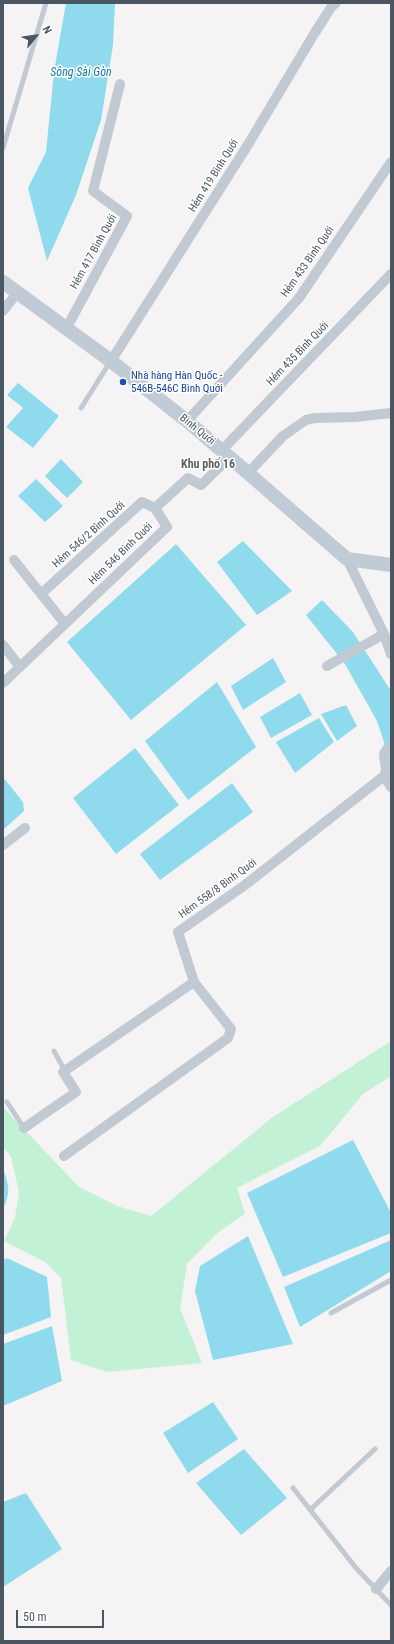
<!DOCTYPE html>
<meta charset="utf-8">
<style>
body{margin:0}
#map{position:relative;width:394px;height:1644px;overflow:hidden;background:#f5f3f3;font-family:"Roboto Condensed",sans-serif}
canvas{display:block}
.frame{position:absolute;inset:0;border:4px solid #4a5661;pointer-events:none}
.north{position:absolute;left:16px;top:16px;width:40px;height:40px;-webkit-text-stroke:3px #fff;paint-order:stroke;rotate:61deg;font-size:11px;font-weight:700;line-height:16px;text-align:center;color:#4a5661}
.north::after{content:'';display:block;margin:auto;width:14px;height:18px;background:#4a5661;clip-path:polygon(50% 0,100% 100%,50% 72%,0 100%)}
.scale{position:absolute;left:16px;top:1610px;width:88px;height:18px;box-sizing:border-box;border:2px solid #4a5661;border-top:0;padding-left:5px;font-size:12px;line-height:14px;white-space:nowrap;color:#4a5661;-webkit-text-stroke:3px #fff;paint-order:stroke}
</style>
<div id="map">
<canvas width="394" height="1644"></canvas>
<div class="frame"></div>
<div class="north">N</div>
<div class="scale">50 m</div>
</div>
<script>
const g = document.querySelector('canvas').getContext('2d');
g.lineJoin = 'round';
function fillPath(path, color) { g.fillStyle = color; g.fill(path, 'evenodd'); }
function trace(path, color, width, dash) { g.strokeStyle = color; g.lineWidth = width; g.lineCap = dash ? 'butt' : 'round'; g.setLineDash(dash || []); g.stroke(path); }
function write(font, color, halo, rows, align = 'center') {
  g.font = font + ' "Roboto Condensed",sans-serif'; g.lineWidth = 3; g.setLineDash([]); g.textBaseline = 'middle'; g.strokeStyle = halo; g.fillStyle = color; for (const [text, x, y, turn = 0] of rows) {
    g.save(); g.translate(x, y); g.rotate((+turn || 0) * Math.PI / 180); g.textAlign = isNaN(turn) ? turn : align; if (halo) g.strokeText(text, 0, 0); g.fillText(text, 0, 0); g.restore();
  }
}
const green = new Path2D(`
 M391 1041V1076L363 1094 320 1146 237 1188 245 1214 217 1233 187 1264 180 1308 202 1363 107 1372 71 1360 61 1278 45 1262 4 1241 15 1218 19 1192 11 1157 3 1147V1107L79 1187 117 1206 151 1216 273 1117Z`);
const water = new Path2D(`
 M66 3H115L113 45 101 120 76 195 47 261 28 188 46 152 54 72Z
 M18 383 59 416 33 448 6 427 23 408 7 395Z
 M61 459 83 482 67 498 45 476Z
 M36 479 63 506 45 522 18 496Z
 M243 541 292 591 257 615 217 562Z
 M176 544 246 625 131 720 67 642Z
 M322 600 353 632 391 691V763L377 721 345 664 306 615Z
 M273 658 286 682 243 710 231 686Z
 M217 682 256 747 188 800 145 741Z
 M300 693 312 715 271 738 260 717Z
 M346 705 357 726 337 741 321 714Z
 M319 718 334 742 295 773 276 742Z
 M135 748 179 805 116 854 73 798Z
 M3 777 23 802 24 811 3 830Z
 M232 783 253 812 160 880 140 854Z
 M353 1140 391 1213V1233L283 1277 247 1193Z
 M3 1169C9 1184 11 1194 3 1208Z
 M248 1236 293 1344 213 1360 195 1291 200 1266Z
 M391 1240V1271L300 1327 284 1287Z
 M7 1258 47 1277 51 1317 3 1335V1260Z
 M52 1326 62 1381 3 1406V1344Z
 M213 1402 238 1439 188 1473 163 1433Z
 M244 1449 287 1498 241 1535 196 1483Z
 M26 1493 62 1549 3 1587V1502Z`);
const service = new Path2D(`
 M3 148 46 3
 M81 408 110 362
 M54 1051 65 1071
 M7 1102 24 1128
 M331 1313 391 1280
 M293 1488 356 1568 391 1605
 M310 1510 375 1449`);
const minor = new Path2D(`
 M3 311 17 293
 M66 329 127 216 93 191 120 84
 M111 361 249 143 314 34 332 6 336 3
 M187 421 299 298 391 162
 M222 450 391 274
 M248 473 283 436 306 420 315 418 355 417 391 413
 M347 559 384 634 391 654
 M14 560 65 624
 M41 594 142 502 155 508
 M3 645 20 667
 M327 666 384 634
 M3 683 167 527 155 508 188 478 201 485 230 457
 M384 776C391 764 376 755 391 746
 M3 845 25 828
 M24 1128 76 1092 63 1072 194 982
 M64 1156 228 1038 231 1029 194 982 178 932 245 885 384 776 391 787
 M376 1589 391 1571`);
const secondary = new Path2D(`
 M3 282 111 361 187 421 248 473 347 559 391 565`);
const markers = [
 [123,382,4,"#1a4fb4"]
];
const streetNames = [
 ["Hẻm 419 Bình Quới",214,176,-58],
 ["Hẻm 417 Bình Quới",94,252,-61],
 ["Hẻm 433 Bình Quới",308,262,-55],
 ["Hẻm 435 Bình Quới",298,354,-46],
 ["Bình Quới",197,430,39],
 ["Hẻm 546/2 Bình Quới",89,535,-42],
 ["Hẻm 546 Bình Quới",121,554,-44],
 ["Hẻm 558/8 Bình Quới",218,889,-36]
];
const transitNames = [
 ["Nhà hàng Hàn Quốc -",131,376],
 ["546B-546C Bình Quới",131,389]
];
const waterNames = [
 ["Sông Sài Gòn",81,73]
];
const neighbourhoodNames = [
 ["Khu phố 16",208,465]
];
fillPath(green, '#c3f1d5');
fillPath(water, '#90daee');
trace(service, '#c1cad2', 5);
trace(minor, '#c1cad2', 10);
trace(secondary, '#c1cbd6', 14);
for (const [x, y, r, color] of markers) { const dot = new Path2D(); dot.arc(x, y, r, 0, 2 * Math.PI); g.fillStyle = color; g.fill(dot); trace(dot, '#fff', 1.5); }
write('11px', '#4a5661', '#fff', streetNames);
write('11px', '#164399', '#fff', transitNames, 'left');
write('italic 12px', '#0c7c9b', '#fff', waterNames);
write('bold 12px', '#5f6368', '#fff', neighbourhoodNames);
</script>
